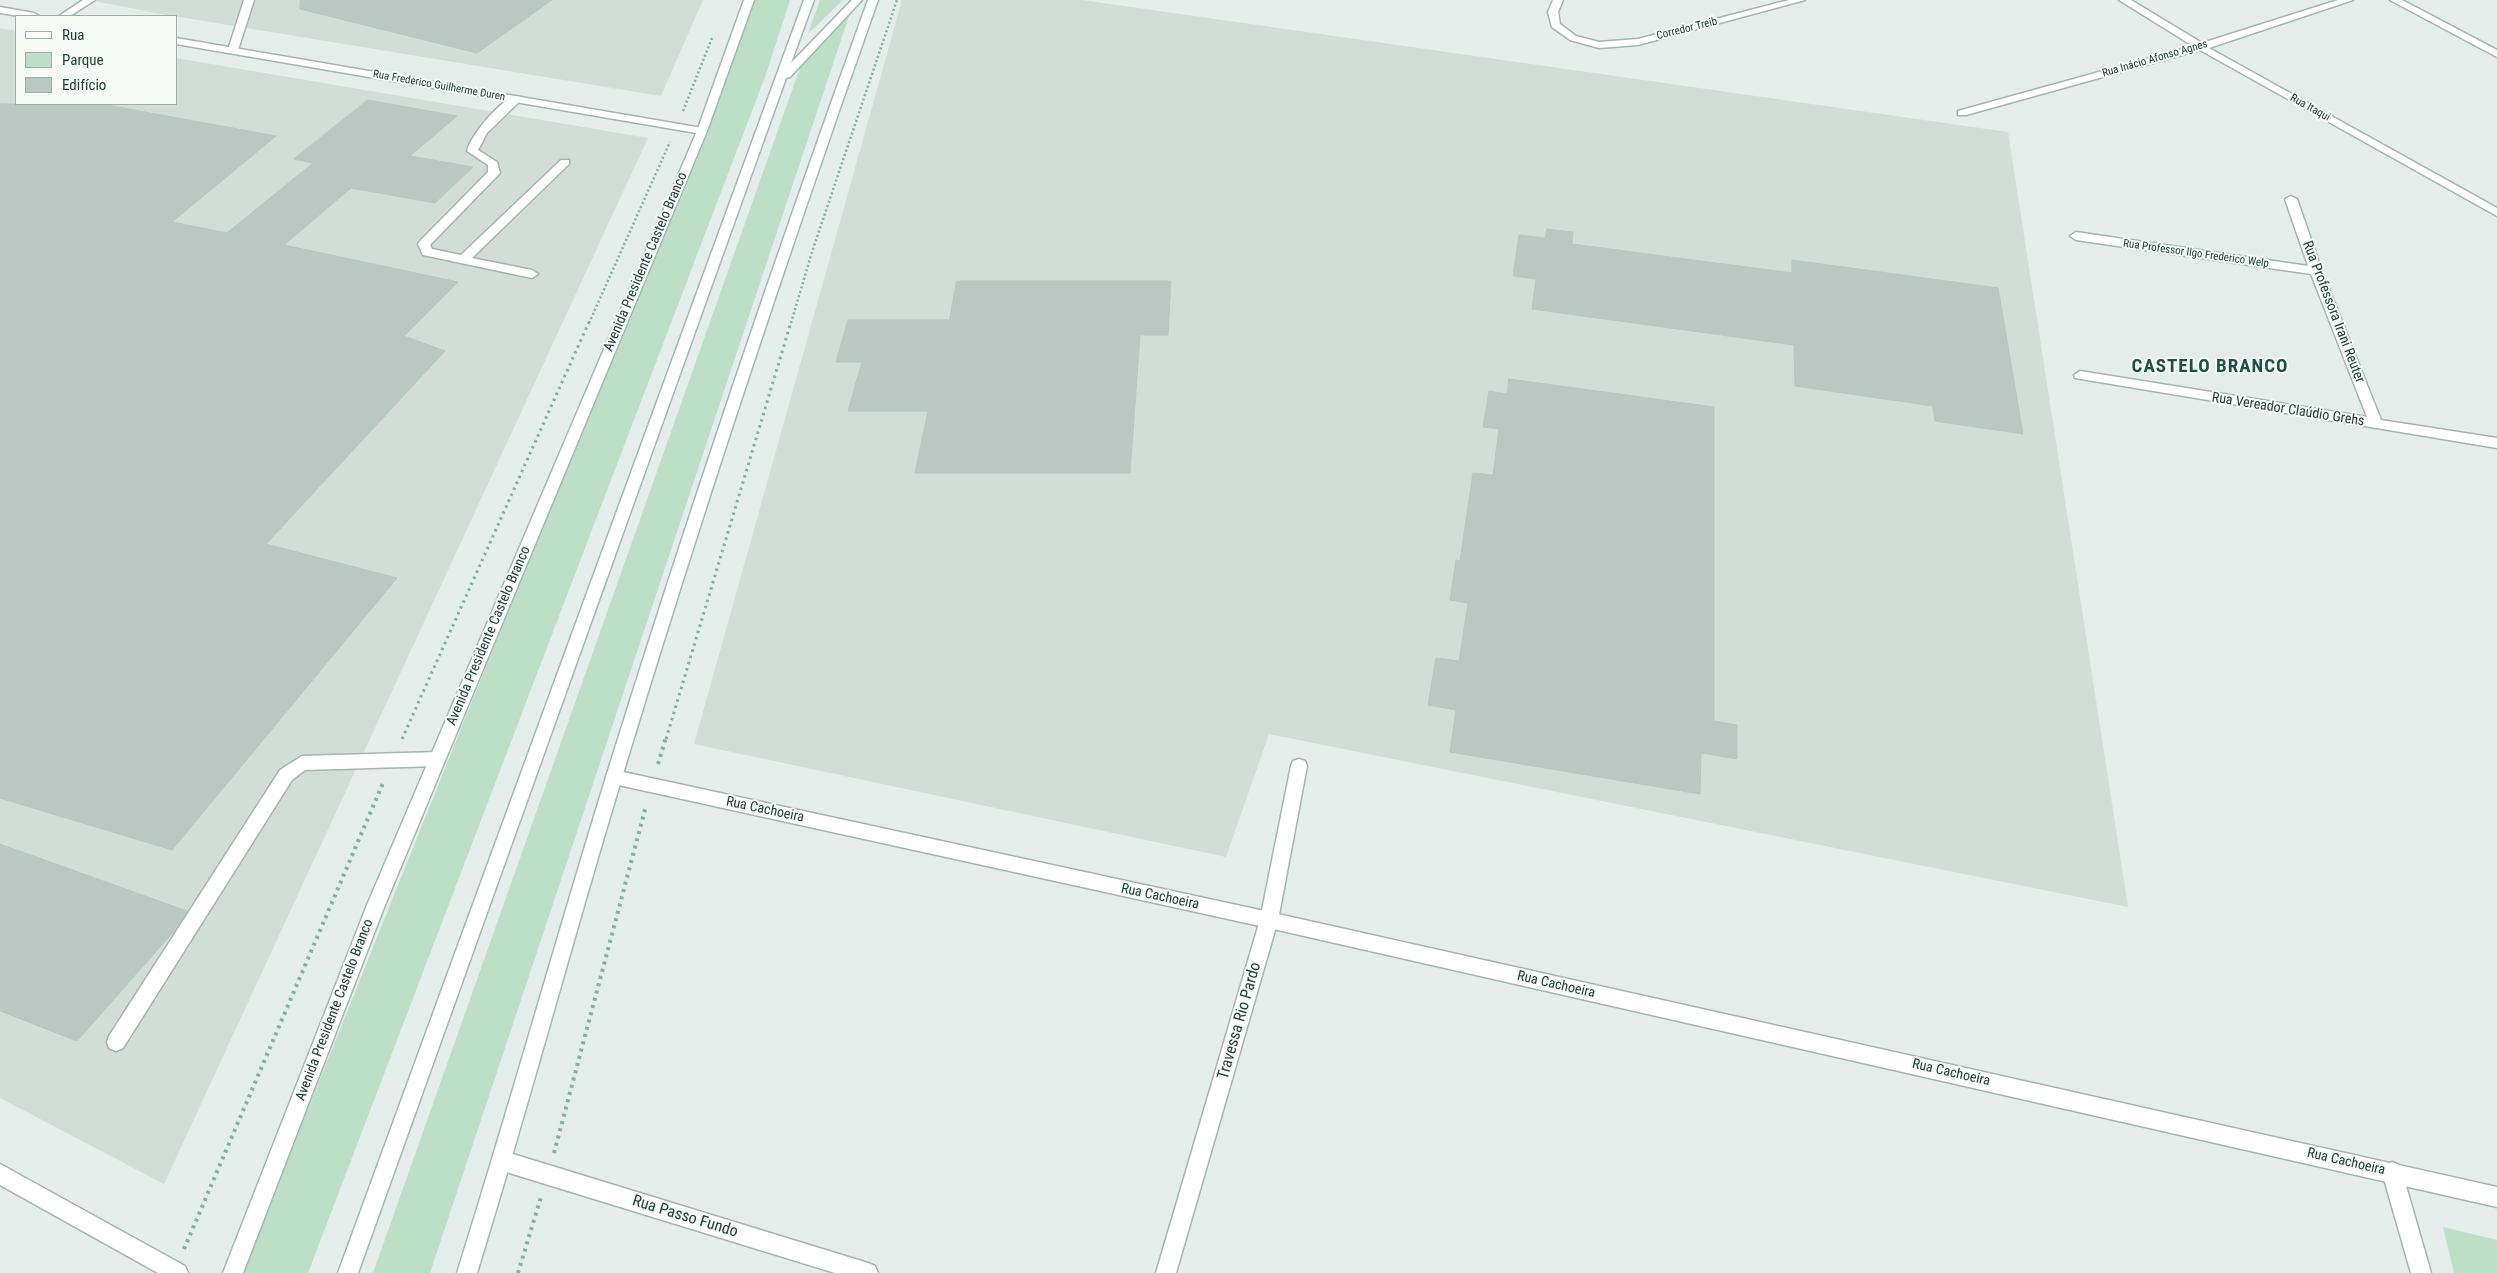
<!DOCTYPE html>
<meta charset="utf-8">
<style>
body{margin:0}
#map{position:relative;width:2497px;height:1273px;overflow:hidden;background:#e4ede9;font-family:"Roboto Condensed",sans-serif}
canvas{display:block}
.legend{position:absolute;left:15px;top:15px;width:162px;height:90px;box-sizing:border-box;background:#f5faf7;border:1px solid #a1afab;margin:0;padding:6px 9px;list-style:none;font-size:15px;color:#233f39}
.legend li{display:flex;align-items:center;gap:10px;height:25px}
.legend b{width:25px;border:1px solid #a1afab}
</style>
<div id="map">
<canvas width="2497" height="1273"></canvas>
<ul class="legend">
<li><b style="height:6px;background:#fff"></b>Rua</li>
<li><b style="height:14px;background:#bddfc7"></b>Parque</li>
<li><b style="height:14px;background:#b9c8c3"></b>Edifício</li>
</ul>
</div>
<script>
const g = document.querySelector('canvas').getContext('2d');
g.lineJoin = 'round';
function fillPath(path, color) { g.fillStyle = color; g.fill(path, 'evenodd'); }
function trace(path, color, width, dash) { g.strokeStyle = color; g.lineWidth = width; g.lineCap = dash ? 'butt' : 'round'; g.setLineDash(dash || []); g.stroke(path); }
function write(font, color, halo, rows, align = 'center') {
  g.font = font + ' "Roboto Condensed",sans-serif'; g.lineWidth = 4; g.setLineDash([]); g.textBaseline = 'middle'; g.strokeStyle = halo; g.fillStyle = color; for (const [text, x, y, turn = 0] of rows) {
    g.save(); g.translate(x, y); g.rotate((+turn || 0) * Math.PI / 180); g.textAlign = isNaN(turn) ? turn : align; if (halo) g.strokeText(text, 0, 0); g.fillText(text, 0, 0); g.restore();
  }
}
const built = new Path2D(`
 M89 0H703L661 96 161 14Z
 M902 0H1082L2008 132 2128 907 1269 734 1226 857 694 744Z
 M0 28 16 31V104H176V58L648 138 164 1184 0 1098Z`);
const green = new Path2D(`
 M754 0H790L765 77 308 1273H242Z
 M820 0H843L808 34Z
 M850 13 430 1273H373L801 65Z
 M2443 1227 2497 1240V1273H2454Z`);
const building = new Path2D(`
 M301 0H552L477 53 300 9Z
 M368 100 457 116 410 156 473 167 435 203 351 188 284 245 458 282 404 336 445 351 266 544 397 578 172 850 0 798V104H101L276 136 172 222 227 233 313 163 294 159Z
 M1547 229 1573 232 1572 244 1792 273V260L1998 288 2023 434 1935 421 1933 406 1795 386 1794 345 1532 309 1536 279 1513 276 1519 235 1545 238Z
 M957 281H1171L1168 335H1140L1130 473H915L928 411H848L862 362H836L848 320H949Z
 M1509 379 1714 407V721L1737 725V759L1701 753 1700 794 1450 752 1456 710 1428 705 1436 658 1459 661 1468 603 1450 600 1456 560 1460 561 1473 473 1493 475 1499 429 1483 427 1489 391 1507 394Z
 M0 844 187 911 175 930 77 1041 0 1011Z`);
const pathFar2 = new Path2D(`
 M683 111 712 38
 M589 323 670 142
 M791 323 812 252 897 0`);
const pathFar1 = new Path2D(`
 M402 739 589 322
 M666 739 791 322`);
const path = new Path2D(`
 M658 764 666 737
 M554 1153 646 806
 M184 1249 383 783
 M518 1273 541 1197`);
const service = new Path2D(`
 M83 0H95L70 16H59Z
 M244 0H254L238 50 233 53 228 50Z
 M516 96 520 97V101L487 133 478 150 497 162 500 173 430 245 432 249 461 255 561 160H569V164L472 258 532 270 538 274 532 278 423 255 418 244 420 241 488 172V165L467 151C471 135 500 100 516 96Z
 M437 752 443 754 445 759 443 764 437 766 305 770 292 780 123 1048 116 1051 109 1048 107 1042 109 1036 280 770 302 756Z`);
const minor = new Path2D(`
 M1553 0H1563L1558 12 1560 24 1576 36 1599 42 1638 39 1789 0H1805L1638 45 1599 48 1570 40 1552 27 1548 12Z
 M2119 0H2131L2202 43 2338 0H2353L2209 48 2497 208V216L2200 50 1966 115H1958V111L2193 46Z
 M2390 0H2402L2497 50V57Z
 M0 7 34 13 39 16H19L0 13Z
 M176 38 702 128 707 131 702 134 176 44Z
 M2291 196 2297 199 2322 271 2381 420 2497 438V448L2075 378 2074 375 2080 371 2367 417 2311 274 2076 240 2070 236 2076 232 2308 266 2285 199Z
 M1299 759 1305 761 1307 766 1278 920 1176 1273H1156L1260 920 1291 766 1293 761Z
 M503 1151 868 1263 875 1266 878 1273H835L503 1171 496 1168 493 1161 496 1154Z
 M2392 1162 2399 1165 2402 1172 2431 1273H2411L2382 1172 2385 1165Z
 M0 1164 185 1266 188 1273H158L0 1185Z`);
const tertiary = new Path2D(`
 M614 770 1269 912 2497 1187V1207L1269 928 614 784 608 782 606 777 608 772Z`);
const secondary = new Path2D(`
 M744 0H754L707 131 385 905 243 1273H223L367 905 697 131Z
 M804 0H814L791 63 852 0H862L790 77 786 78 358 1273H338Z
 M868 0H878C787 257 701 516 622 777 572 942 528 1108 477 1273H457C509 1108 555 942 606 777 687 516 775 257 868 0Z`);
const farStreetnames = [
 ["Corredor Treib",1687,29,-14],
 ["Rua Inácio Afonso Agnes",2155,59,-16],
 ["Rua Frederico Guilherme Duren",439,86,10],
 ["Rua Itaqui",2310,108,29],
 ["Rua Professor Ilgo Frederico Welp",2196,254,8]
];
const streetNames = [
 ["Avenida Presidente Castelo Branco",646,262,-67],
 ["Rua Professora Irani Reuter",2333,312,69],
 ["Rua Vereador Claúdio Grehs",2288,410,9],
 ["Avenida Presidente Castelo Branco",489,636,-67],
 ["Rua Cachoeira",765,810,12],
 ["Rua Cachoeira",1160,897,12],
 ["Rua Cachoeira",1556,985,13],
 ["Avenida Presidente Castelo Branco",335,1010,-69],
 ["Rua Cachoeira",1951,1073,13],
 ["Rua Cachoeira",2346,1162,13]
];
const nearStreetnames = [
 ["Travessa Rio Pardo",1240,1021,-74],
 ["Rua Passo Fundo",685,1217,17]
];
const districtNames = [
 ["CASTELO BRANCO",2210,367]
];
fillPath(built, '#d2ddd8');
fillPath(green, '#bddfc7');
fillPath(building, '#b9c8c3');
trace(building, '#b6c7c1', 1);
trace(service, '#a6b5b1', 3);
trace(minor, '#a6b5b1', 3);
trace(tertiary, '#a6b5b1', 3);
trace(secondary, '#a2b9b2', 3);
trace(pathFar2, '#84b1a4', 2.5, [2, 2.5]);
trace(pathFar1, '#84b1a4', 3, [2.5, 4]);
trace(path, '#84b1a4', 4, [3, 4.5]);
fillPath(service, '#fff');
fillPath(minor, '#fff');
fillPath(tertiary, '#fff');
fillPath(secondary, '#fff');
write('11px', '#233f39', '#f5faf7', farStreetnames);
write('14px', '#233f39', '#f5faf7', streetNames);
write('16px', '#233f39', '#f5faf7', nearStreetnames);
g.letterSpacing = '1px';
write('bold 19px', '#1e5247', '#f5faf7', districtNames);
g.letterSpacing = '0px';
</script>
